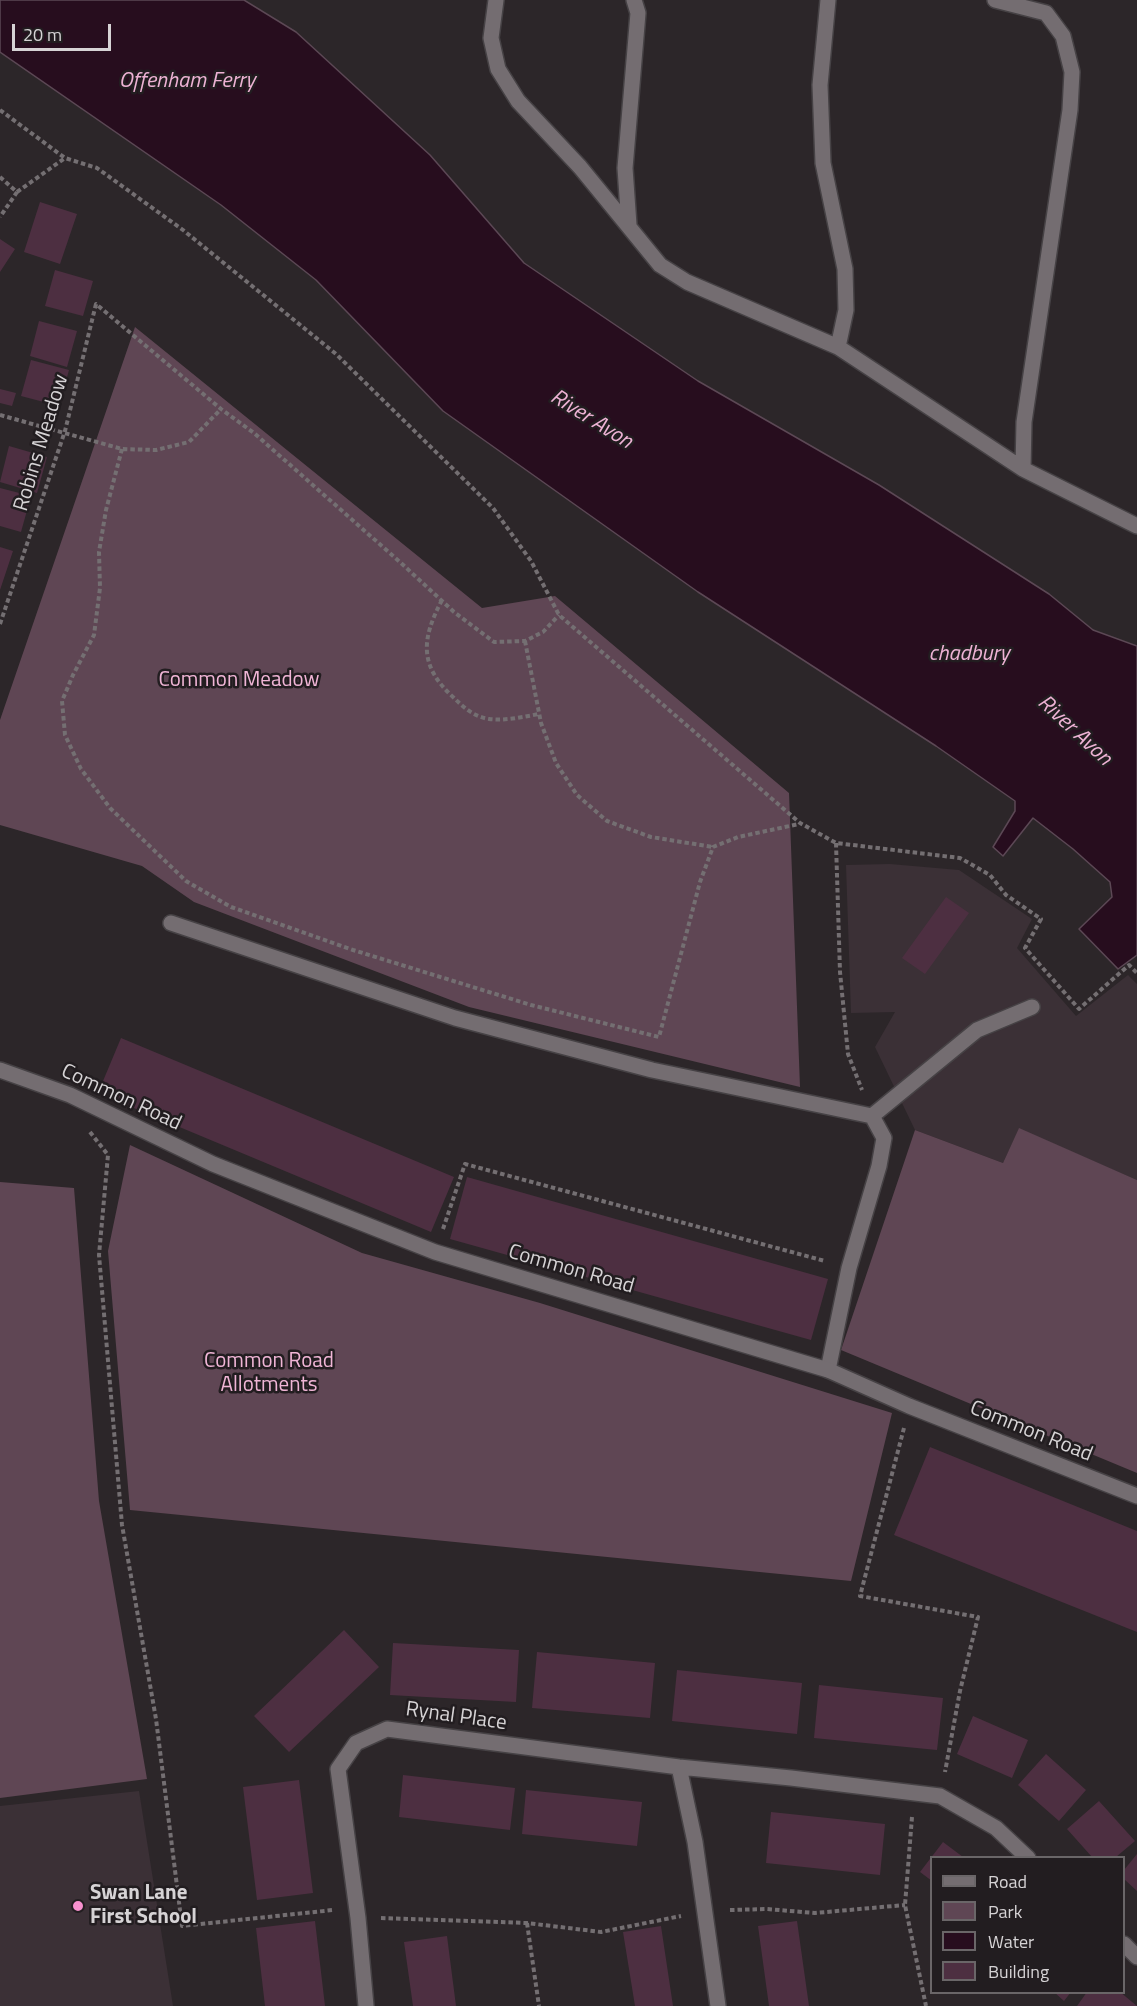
<!DOCTYPE html>
<style>
body{margin:0}
#map{position:relative;width:1137px;height:2006px;overflow:hidden;background:#2c2629;font-family:"Titillium Web",sans-serif}
canvas{display:block}
.legend{position:absolute;left:930px;top:1856px;width:195px;height:138px;box-sizing:border-box;background:#221d20;border:2px solid #6a6668;margin:0;padding:8px 10px;list-style:none;font-size:18px;color:#d6d3d5}
.legend li{display:flex;align-items:center;gap:12px;height:30px}
.legend b{width:30px;border:2px solid #6a6668}
.scale{position:absolute;left:12px;top:24px;width:99px;height:27px;box-sizing:border-box;border:3px solid #d6d3d5;border-top:0;padding-left:8px;font-size:18px;line-height:21px;white-space:nowrap;color:#d6d3d5;-webkit-text-stroke:4px #221d20;paint-order:stroke}
</style>
<div id="map">
<canvas width="1137" height="2006"></canvas>
<ul class="legend">
<li><b style="height:8px;background:#746d71"></b>Road</li>
<li><b style="height:16px;background:#5f4654"></b>Park</li>
<li><b style="height:16px;background:#270d1e"></b>Water</li>
<li><b style="height:16px;background:#4d2f41"></b>Building</li>
</ul>
<div class="scale">20 m</div>
</div>
<script>
const g = document.querySelector('canvas').getContext('2d');
g.lineJoin = 'round';
function fillPath(path, color) { g.fillStyle = color; g.fill(path, 'evenodd'); }
function trace(path, color, width, dash) { g.strokeStyle = color; g.lineWidth = width; g.lineCap = dash ? 'butt' : 'round'; g.setLineDash(dash || []); g.stroke(path); }
function write(font, color, halo, rows, align = 'center') {
  g.font = font + ' "Titillium Web",sans-serif'; g.lineWidth = 5; g.setLineDash([]); g.textBaseline = 'middle'; g.strokeStyle = halo; g.fillStyle = color; for (const [text, x, y, turn = 0] of rows) {
    g.save(); g.translate(x, y); g.rotate((+turn || 0) * Math.PI / 180); g.textAlign = isNaN(turn) ? turn : align; if (halo) g.strokeText(text, 0, 0); g.fillText(text, 0, 0); g.restore();
  }
}
const built = new Path2D(`
 M890 864 959 870 1032 919 1017 948 1076 1016 1128 975 1137 984V1180L1019 1129 1003 1163 915 1130 875 1047 895 1012 851 1013 846 865Z
 M139 1791 173 2006H0V1806Z`);
const green = new Path2D(`
 M135 327 482 608 555 596 789 793 800 1087 469 1007 194 902 142 866 0 825V720Z
 M1019 1128 1137 1180V1473L841 1350 915 1130 1003 1163Z
 M130 1145 362 1253 540 1303 892 1413 851 1581 130 1510 108 1251Z
 M0 1182 74 1188 99 1501 147 1779 0 1798Z`);
const water = new Path2D(`
 M0 0H244L296 32 430 155 524 263 698 381 879 485 1049 594 1093 630 1137 646V955L1118 969 1079 929 1112 897 1110 882 1073 849 1033 818 1003 856 993 847 1015 811V801L936 746 698 592 443 411 316 280 221 205 0 52Z`);
const building = new Path2D(`
 M40 202 77 214 60 264 24 252Z
 M0 239 15 249 0 272Z
 M55 270 93 281 83 316 45 306Z
 M39 321 77 331 67 367 30 356Z
 M31 360 69 370 59 406 21 396Z
 M0 389 16 393 12 406 0 403Z
 M9 446 47 457 37 493 0 482Z
 M0 488 31 496 21 532 0 526Z
 M0 547 13 551 0 590Z
 M946 897 969 913 925 974 902 958Z
 M121 1038 454 1177 431 1232 98 1093Z
 M467 1177 828 1279 811 1340 450 1239Z
 M930 1447 1137 1531V1632L894 1535Z
 M344 1630 379 1667 289 1752 254 1716Z
 M393 1643 519 1650 516 1702 390 1695Z
 M537 1652 655 1663 650 1718 532 1708Z
 M677 1670 802 1683 797 1734 672 1721Z
 M819 1685 943 1698 937 1750 814 1738Z
 M973 1716 1028 1740 1012 1778 957 1754Z
 M1046 1754 1086 1790 1059 1821 1018 1785Z
 M403 1775 515 1788 510 1830 399 1817Z
 M299 1780 313 1893 257 1900 243 1787Z
 M526 1790 642 1802 637 1846 522 1834Z
 M1099 1801 1135 1841 1116 1857H1092L1067 1829Z
 M771 1812 885 1824 880 1875 766 1863Z
 M943 1842 963 1857H932V1881L920 1872Z
 M1137 1854V1891L1124 1879V1870Z
 M315 1921 325 2006H265L256 1928Z
 M797 1921 809 2006H769L758 1926Z
 M661 1926 673 2006H635L623 1932Z
 M447 1936 456 2006H413L404 1942Z
 M1054 1992H1071L1064 2001Z
 M1087 1992H1120L1137 2006H1077Z`);
const path = new Path2D(`
 M0 110 65 158 97 168 183 230 336 354 493 508 531 561 559 615 800 823 836 843 960 858 990 875 1006 895 1041 919 1025 948 1079 1009 1129 965 1137 973
 M0 177 17 192 0 217
 M17 192 65 158
 M0 415 122 449 156 450 189 442 221 409
 M122 449 106 510 99 552 100 588 94 635 73 675 62 701 65 735 81 769 110 808 186 881 231 907 353 950 531 1005 659 1037 700 882 713 847 738 837 799 824
 M442 600C421 640 419 666 454 698 464 708 475 717 489 719 505 721 523 717 539 714
 M0 624 65 431 96 304 221 409 254 433 401 563 454 612 494 642 525 641 543 632 559 615
 M525 641 541 723 556 763 577 795 607 821 651 837 713 847
 M836 843 840 972 848 1054 862 1090
 M90 1132 108 1155 99 1255 122 1525 156 1719 182 1926 333 1910
 M443 1229 465 1164 825 1261
 M904 1428 860 1596 978 1617 960 1691 945 1772
 M912 1817 905 1905 926 2006
 M730 1910 767 1909 815 1913 905 1905
 M381 1918 527 1923 601 1932 681 1916
 M527 1923 539 2006`);
const service = new Path2D(`
 M496 0 491 38 498 69 518 101 580 167 660 265 687 282 838 347 1023 469 1137 526
 M828 0 820 85 823 163 845 269 846 310 838 347
 M995 0 1046 13 1063 36 1072 72 1070 110 1024 422 1023 469
 M629 225 625 168 638 13 634 0
 M171 923 455 1018 652 1070 872 1116 884 1138 879 1166 849 1268 828 1370
 M872 1116 977 1030 1032 1007`);
const minor = new Path2D(`
 M0 1070 70 1095 213 1164 435 1252 828 1370 909 1406 1137 1496
 M679 1767 695 1842 718 2006
 M1124 1944 1137 1957
 M366 2006 358 1918 338 1769 356 1743 387 1729 679 1767 791 1778 940 1796 996 1828 1028 1858`);
const markers = [
 [78,1906,6,"#f790ce"]
];
const streetNames = [
 ["Robins Meadow",42,443,-73],
 ["Common Road",121,1098,25],
 ["Common Road",571,1270,16],
 ["Common Road",1031,1432,22],
 ["Rynal Place",456,1717,8]
];
const parkNames = [
 ["Common Meadow",239,681],
 ["Common Road",269,1362],
 ["Allotments",269,1386]
];
const poiNames = [
 ["Swan Lane",90,1894],
 ["First School",90,1918]
];
const waterNames = [
 ["Offenham Ferry",187,82],
 ["River Avon",591,420,32],
 ["chadbury",969,655],
 ["River Avon",1074,731,43]
];
fillPath(built, '#3b3036');
fillPath(green, '#5f4654');
fillPath(water, '#270d1e');
trace(water, '#5c4855', 1.5);
fillPath(building, '#4d2f41');
trace(service, '#464245', 18);
trace(minor, '#464245', 18);
trace(path, '#746f72', 4, [4.5, 3]);
trace(service, '#746d71', 15);
trace(minor, '#746d71', 15);
for (const [x, y, r, color] of markers) { const dot = new Path2D(); dot.arc(x, y, r, 0, 2 * Math.PI); g.fillStyle = color; g.fill(dot); trace(dot, '#221d20', 2); }
write('21px', '#d6d3d5', '#221d20', streetNames);
write('21px', '#f0b5d6', '#221d20', parkNames);
write('bold 21px', '#d6d3d5', '#221d20', poiNames, 'left');
write('italic 22px', '#edb2d4', '#221d20', waterNames);
</script>
